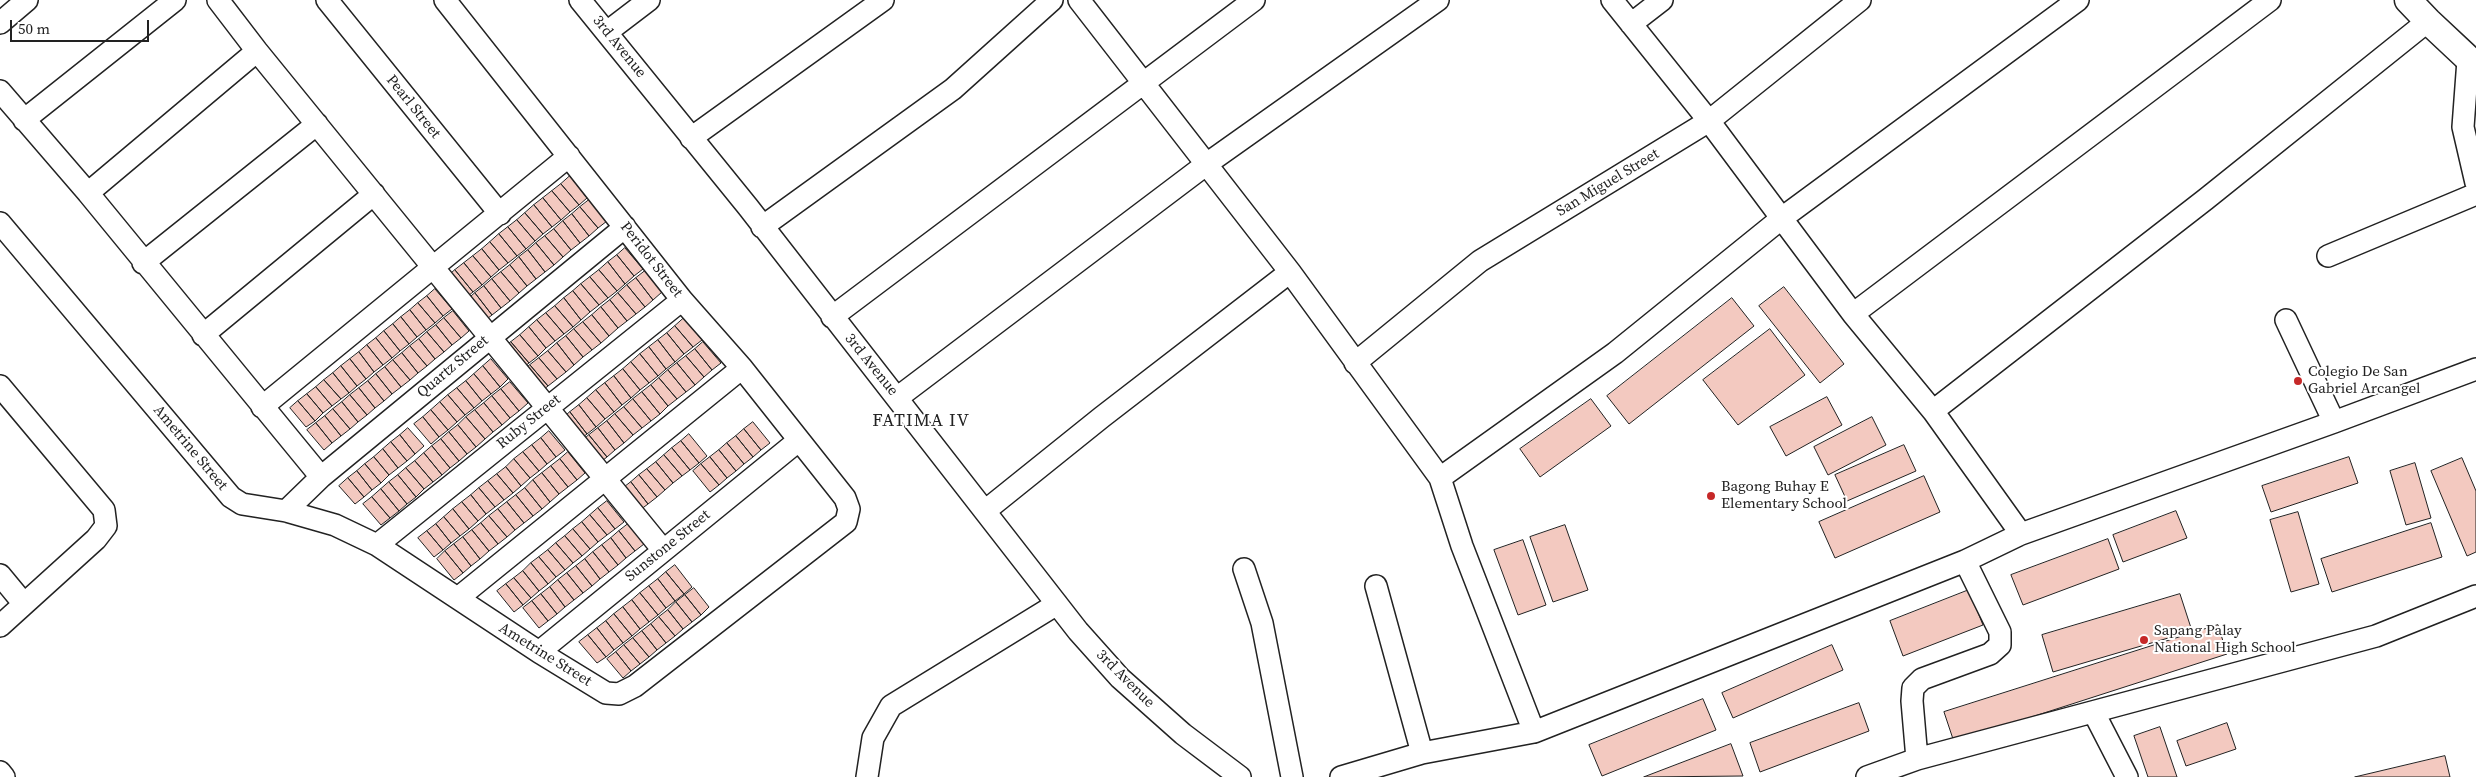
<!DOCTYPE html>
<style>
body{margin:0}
#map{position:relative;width:2476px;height:777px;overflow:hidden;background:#fff;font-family:"Source Serif 4",serif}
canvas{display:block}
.scale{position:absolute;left:10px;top:20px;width:139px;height:22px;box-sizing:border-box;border:2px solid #222;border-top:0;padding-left:6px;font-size:15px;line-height:18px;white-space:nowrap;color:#222;-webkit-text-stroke:4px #fff;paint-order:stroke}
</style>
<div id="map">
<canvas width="2476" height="777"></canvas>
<div class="scale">50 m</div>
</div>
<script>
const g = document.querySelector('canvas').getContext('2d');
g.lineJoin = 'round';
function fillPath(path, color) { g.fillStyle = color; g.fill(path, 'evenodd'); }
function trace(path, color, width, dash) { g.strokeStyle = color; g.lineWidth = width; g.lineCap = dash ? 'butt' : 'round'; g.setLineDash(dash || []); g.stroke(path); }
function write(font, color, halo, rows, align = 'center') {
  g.font = font + ' "Source Serif 4",serif'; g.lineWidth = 4; g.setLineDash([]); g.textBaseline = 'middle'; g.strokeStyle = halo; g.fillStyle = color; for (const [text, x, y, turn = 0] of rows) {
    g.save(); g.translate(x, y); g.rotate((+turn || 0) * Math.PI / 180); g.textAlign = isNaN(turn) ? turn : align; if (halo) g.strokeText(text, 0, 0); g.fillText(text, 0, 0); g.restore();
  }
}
const building = new Path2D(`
 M570 176 587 198 579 205 561 184Z
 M561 184 579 205 570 212 552 191Z
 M552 191 570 212 561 220 543 198Z
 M543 198 561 220 552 227 534 205Z
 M589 200 607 221 598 228 580 207Z
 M534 205 552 227 543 234 525 213Z
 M580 207 598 228 589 236 572 214Z
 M525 213 543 234 535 241 517 220Z
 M572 214 589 236 580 243 563 221Z
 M517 220 535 241 526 249 508 227Z
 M563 221 580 243 571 250 554 229Z
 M508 227 526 249 517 256 499 234Z
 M554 229 571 250 563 257 545 236Z
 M499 234 517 256 508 263 490 242Z
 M545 236 563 257 554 265 536 243Z
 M490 242 508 263 499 270 482 249Z
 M536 243 554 265 545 272 528 250Z
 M625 248 643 269 634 276 617 255Z
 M482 249 499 270 491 277 473 256Z
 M528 250 545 272 536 279 519 257Z
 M617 255 634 276 625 284 608 262Z
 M473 256 491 277 482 285 464 263Z
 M519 257 536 279 527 286 510 265Z
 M608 262 625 284 617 291 599 270Z
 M464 263 482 285 473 292 455 270Z
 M510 265 527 286 519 293 501 272Z
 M455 270 473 292 464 299 446 278Z
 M599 270 617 291 608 298 590 277Z
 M645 271 662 292 653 300 636 278Z
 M501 272 519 293 510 301 492 279Z
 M590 277 608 298 599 305 581 284Z
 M636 278 653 300 645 307 627 285Z
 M492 279 510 301 501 308 484 286Z
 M581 284 599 305 590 312 573 291Z
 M627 285 645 307 636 314 618 293Z
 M484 286 501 308 492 315 475 293Z
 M1784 287 1844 364 1820 383 1759 306Z
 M435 289 452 309 443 316 427 296Z
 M573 291 590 312 581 320 564 298Z
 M475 293 492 315 483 322 466 301Z
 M618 293 636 314 627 321 610 300Z
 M427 296 443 316 435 323 418 303Z
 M564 298 581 320 573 327 555 306Z
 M1732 298 1754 326 1629 424 1607 396Z
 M610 300 627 321 618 328 601 307Z
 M418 303 435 323 426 330 410 310Z
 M555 306 573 327 564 334 546 313Z
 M601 307 618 328 609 336 592 315Z
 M410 310 426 330 417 337 401 317Z
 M453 311 469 331 461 338 444 318Z
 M546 313 564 334 555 341 537 320Z
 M592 315 609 336 601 343 583 322Z
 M401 317 417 337 409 344 393 324Z
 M444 318 461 338 452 345 436 325Z
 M684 318 702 340 693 347 675 326Z
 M537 320 555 341 546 348 529 327Z
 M583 322 601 343 592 350 574 329Z
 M393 324 409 344 400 351 384 331Z
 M436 325 452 345 444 352 427 332Z
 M675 326 693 347 684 354 667 333Z
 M529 327 546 348 538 356 520 335Z
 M574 329 592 350 583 357 566 336Z
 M1770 329 1805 375 1738 425 1703 380Z
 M384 331 400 351 392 358 376 338Z
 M427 332 444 352 435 359 419 339Z
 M667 333 684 354 675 362 658 340Z
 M520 335 538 356 529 363 511 342Z
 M566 336 583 357 574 365 557 343Z
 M376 338 392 358 383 365 367 345Z
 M419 339 435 359 427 366 410 346Z
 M658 340 675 362 666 369 649 347Z
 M511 342 529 363 520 370 502 349Z
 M703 342 721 363 712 370 695 349Z
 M557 343 574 365 566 372 548 351Z
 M367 345 383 365 374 372 359 352Z
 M410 346 427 366 418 373 402 353Z
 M649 347 666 369 658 376 640 354Z
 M695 349 712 370 704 377 686 356Z
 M548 351 566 372 557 379 539 358Z
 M359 352 374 372 366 379 350 359Z
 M402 353 418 373 410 380 393 360Z
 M640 354 658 376 649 383 631 362Z
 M686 356 704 377 695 385 677 363Z
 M539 358 557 379 548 386 530 365Z
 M350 359 366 379 357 386 341 366Z
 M491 359 508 379 500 387 483 366Z
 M393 360 410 380 401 387 385 367Z
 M631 362 649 383 640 390 623 369Z
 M677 363 695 385 686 392 668 370Z
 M530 365 548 386 539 393 522 372Z
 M341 366 357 386 349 393 333 373Z
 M483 366 500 387 491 394 474 374Z
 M385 367 401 387 392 394 376 374Z
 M623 369 640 390 631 398 614 376Z
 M668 370 686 392 677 399 659 378Z
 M333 373 349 393 341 399 324 380Z
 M376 374 392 394 384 401 368 381Z
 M474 374 491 394 482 401 466 381Z
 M614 376 631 398 622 405 605 383Z
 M659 378 677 399 668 406 651 385Z
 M324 380 341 399 332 406 316 387Z
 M368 381 384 401 375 408 359 388Z
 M466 381 482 401 474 408 457 388Z
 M510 382 528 403 519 411 501 389Z
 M605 383 622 405 614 412 596 390Z
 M651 385 668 406 660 414 642 392Z
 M316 387 332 406 323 413 307 394Z
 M359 388 375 408 367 415 350 395Z
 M457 388 474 408 465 415 448 395Z
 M501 389 519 411 510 418 492 396Z
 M596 390 614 412 605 419 587 398Z
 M642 392 660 414 651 421 633 399Z
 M307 394 323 413 315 421 298 401Z
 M350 395 367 415 358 422 342 402Z
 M448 395 465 415 457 422 440 402Z
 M492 396 510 418 502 425 484 403Z
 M1827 397 1842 425 1786 456 1770 427Z
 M587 398 605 419 596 427 579 405Z
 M633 399 651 421 642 428 624 407Z
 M1591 399 1611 426 1540 477 1520 449Z
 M298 401 315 421 306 427 290 408Z
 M342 402 358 422 350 429 333 409Z
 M440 402 457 422 448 430 431 410Z
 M484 403 502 425 493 432 475 410Z
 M579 405 596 427 587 434 570 412Z
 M624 407 642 428 633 435 615 414Z
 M333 409 350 429 341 436 325 416Z
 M431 410 448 430 439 437 423 417Z
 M475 410 493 432 485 439 466 417Z
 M570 412 587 434 578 441 561 420Z
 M615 414 633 435 624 443 607 421Z
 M325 416 341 436 332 443 316 423Z
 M423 417 439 437 431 444 414 424Z
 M466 417 485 439 476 447 458 425Z
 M1872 417 1886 445 1828 475 1814 447Z
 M607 421 624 443 615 450 598 428Z
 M753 422 770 443 761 450 744 429Z
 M316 423 332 443 324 450 307 430Z
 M458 425 476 447 467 454 449 432Z
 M408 428 424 446 415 454 400 435Z
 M598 428 615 450 607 457 589 435Z
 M744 429 761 450 753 457 736 436Z
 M549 431 565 450 556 457 541 438Z
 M449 432 467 454 459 461 441 439Z
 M689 434 707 456 699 463 681 441Z
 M400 435 415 454 407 461 391 442Z
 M589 435 607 457 598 464 580 443Z
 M736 436 753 457 744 464 727 443Z
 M541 438 556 457 547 464 532 445Z
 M441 439 459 461 450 468 432 446Z
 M681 441 699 463 690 470 672 448Z
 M391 442 407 461 398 468 383 449Z
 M727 443 744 464 736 471 719 450Z
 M532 445 547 464 539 471 523 452Z
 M1904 445 1916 471 1847 501 1835 475Z
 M432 446 450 468 442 475 424 453Z
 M672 448 690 470 682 476 664 455Z
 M383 449 398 468 389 475 374 457Z
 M719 450 736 471 727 478 710 457Z
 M523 452 539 471 530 478 514 459Z
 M568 452 585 473 577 480 560 459Z
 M424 453 442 475 433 482 415 461Z
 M664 455 682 476 673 483 656 462Z
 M374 457 389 475 381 483 365 464Z
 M710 457 727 478 719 485 701 464Z
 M2349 457 2358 483 2271 512 2262 486Z
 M2462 458 2476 491V552L2467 556 2431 471Z
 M514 459 530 478 521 486 506 467Z
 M560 459 577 480 568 487 551 466Z
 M415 461 433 482 424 489 406 468Z
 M656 462 673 483 665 490 647 469Z
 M2415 463 2431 518 2406 525 2390 471Z
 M365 464 381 483 372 490 357 471Z
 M701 464 719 485 710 492 693 471Z
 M551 466 568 487 559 494 542 473Z
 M506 467 521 486 513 493 497 474Z
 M406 468 424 489 416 497 398 475Z
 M647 469 665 490 657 497 639 475Z
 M357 471 372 490 364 497 348 478Z
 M542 473 559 494 550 502 533 480Z
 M497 474 513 493 504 500 488 481Z
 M398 475 416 497 407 504 389 482Z
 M639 475 657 497 648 504 631 482Z
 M1924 476 1940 512 1835 558 1819 522Z
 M348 478 364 497 355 504 339 486Z
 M533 480 550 502 542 509 525 488Z
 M488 481 504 500 495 507 479 488Z
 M389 482 407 504 399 511 381 489Z
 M631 482 648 504 640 510 622 489Z
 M479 488 495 507 486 514 471 495Z
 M525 488 542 509 533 516 516 495Z
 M381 489 399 511 390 518 372 497Z
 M471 495 486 514 478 521 462 502Z
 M516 495 533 516 524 523 507 502Z
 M372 497 390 518 381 525 363 504Z
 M607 501 624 522 615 529 598 508Z
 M462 502 478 521 469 529 453 509Z
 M507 502 524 523 515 530 498 509Z
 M598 508 615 529 607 535 590 515Z
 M453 509 469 529 460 536 444 517Z
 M498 509 515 530 507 537 489 516Z
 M2176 511 2187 538 2123 562 2113 535Z
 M2298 512 2319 584 2291 592 2270 520Z
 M590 515 607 535 598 542 582 522Z
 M489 516 507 537 498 544 481 523Z
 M444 517 460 536 451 543 436 524Z
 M582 522 598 542 590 549 573 529Z
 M481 523 498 544 489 551 472 530Z
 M2431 523 2442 557 2332 592 2321 559Z
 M436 524 451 543 443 550 427 531Z
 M628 524 644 544 635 551 619 531Z
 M1565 525 1588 590 1553 602 1530 537Z
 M573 529 590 549 582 556 565 536Z
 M472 530 489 551 480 559 463 537Z
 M427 531 443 550 434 557 418 538Z
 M619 531 635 551 626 558 611 538Z
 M565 536 582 556 573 563 556 543Z
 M463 537 480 559 471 566 454 544Z
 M611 538 626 558 618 565 602 545Z
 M2108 539 2119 569 2023 605 2011 575Z
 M1523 540 1546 605 1518 615 1494 550Z
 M556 543 573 563 565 570 548 550Z
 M454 544 471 566 463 573 445 551Z
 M602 545 618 565 609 572 593 552Z
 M548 550 565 570 556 577 539 557Z
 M445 551 463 573 454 580 437 559Z
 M593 552 609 572 600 579 585 559Z
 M539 557 556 577 548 584 531 563Z
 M585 559 600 579 592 586 576 566Z
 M531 563 548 584 539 591 523 571Z
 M675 565 692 587 684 594 666 572Z
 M576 566 592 586 583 593 567 573Z
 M523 571 539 591 531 598 514 578Z
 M666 572 684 594 675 601 658 579Z
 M567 573 583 593 574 600 558 580Z
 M514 578 531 598 523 605 506 584Z
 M658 579 675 601 666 608 649 586Z
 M558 580 574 600 565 607 550 587Z
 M506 584 523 605 514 612 497 591Z
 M649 586 666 608 658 615 640 593Z
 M550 587 565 607 557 614 541 594Z
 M694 588 709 607 701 615 685 595Z
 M1969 590 1983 625 1903 656 1890 621Z
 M640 593 658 615 649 622 632 600Z
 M541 594 557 614 548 621 532 601Z
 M2180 594 2192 631 2053 672 2042 635Z
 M685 595 701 615 692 622 676 602Z
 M632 600 649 622 640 629 623 607Z
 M532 601 548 621 539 628 523 608Z
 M676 602 692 622 683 629 668 610Z
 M623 607 640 629 632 636 614 614Z
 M668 610 683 629 675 636 659 617Z
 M614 614 632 636 623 643 606 621Z
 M659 617 675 636 666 643 651 624Z
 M606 621 623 643 614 650 597 628Z
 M651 624 666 643 657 650 642 631Z
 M2218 625 2227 654 1954 742 1944 712Z
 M597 628 614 650 606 657 588 635Z
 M642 631 657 650 649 657 633 638Z
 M588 635 606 657 597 663 579 642Z
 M633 638 649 657 640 664 624 645Z
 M624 645 640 664 631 671 616 652Z
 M1832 645 1843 670 1733 718 1722 693Z
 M616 652 631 671 623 678 607 659Z
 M1703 699 1716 730 1602 776 1589 745Z
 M1859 703 1869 731 1760 772 1750 743Z
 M2227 723 2236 749 2186 766 2177 741Z
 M2160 727 2177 777H2148L2134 736Z
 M1731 744 1743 776 1644 777Z
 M2445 756 2450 777H2355Z`);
const minor = new Path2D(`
 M218 0 257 51 663 550
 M327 0 500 214
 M580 0 748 207 1078 631 1120 678 1183 734 1240 777
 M1079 0 1290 272 1440 478 1462 546 1534 732
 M1612 0 1709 121 1853 314 1933 411 2021 534
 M0 23 27 0
 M1631 24 1662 0
 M607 32 649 0
 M2468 60 2463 127 2476 183
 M0 91 88 193 321 477
 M24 120 175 0
 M691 138 883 0
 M88 193 257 51
 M0 223 231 497 242 504 286 511 335 525 377 545 539 652 606 693 619 694 635 686 846 522 849 509 845 498 742 368 682 300 445 0
 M762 227 953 89 1052 0
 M2328 256 2476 194
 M143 263 317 124
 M1853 314 2270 0
 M832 317 1254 0
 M2286 320 2334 422
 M203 335 374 194
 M1355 363 1480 261 1709 121 1860 0
 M0 386 104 510 106 526 96 539 0 626
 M897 398 1208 163 1438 0
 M262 407 569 156
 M1933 411 2206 199 2428 21
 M1440 478 1615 353 1782 218 2078 0
 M286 511 321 477 625 227
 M985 511 1102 417 1290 272
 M377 545 682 300
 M1244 569 1262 623 1292 777
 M0 575 24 604
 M1376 586 1422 753
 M458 598 742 368
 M539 652 798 441
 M2094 713 2127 777
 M1917 759 1912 701 1913 688 1922 679 1990 654 2000 645V632L1965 561
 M0 772 4 777
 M867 777 873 738 891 706 1057 604
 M1341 777 1422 753 1534 732 1965 561 2021 534 2334 422 2476 369
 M1867 777 1917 759 2376 636 2476 596`);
const major = new Path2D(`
 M2408 0 2428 21 2476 66`);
const markers = [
 [2298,381,5,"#c62828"],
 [1711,496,5,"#c62828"],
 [2144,640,5,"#c62828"]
];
const streetNames = [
 ["3rd Avenue",619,47,51],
 ["Pearl Street",413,107,51],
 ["San Miguel Street",1608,183,-31],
 ["Peridot Street",651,260,52],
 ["3rd Avenue",871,365,51],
 ["Quartz Street",453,367,-40],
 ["Ruby Street",529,422,-39],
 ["Ametrine Street",190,448,50],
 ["Sunstone Street",668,546,-39],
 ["Ametrine Street",545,655,32],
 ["3rd Avenue",1125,679,45]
];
const poiNames = [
 ["Colegio De San",2308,372],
 ["Gabriel Arcangel",2308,389],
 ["Bagong Buhay E",1721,487],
 ["Elementary School",1721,504],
 ["Sapang Palay",2154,631],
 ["National High School",2154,648]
];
const quarterNames = [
 ["FATIMA IV",921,421]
];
fillPath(building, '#f3c9c0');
trace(building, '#222', 1);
trace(minor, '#222', 24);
trace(major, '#222', 29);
trace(minor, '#fff', 21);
trace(major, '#fff', 26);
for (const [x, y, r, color] of markers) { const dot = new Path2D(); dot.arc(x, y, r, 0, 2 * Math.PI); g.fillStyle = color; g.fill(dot); trace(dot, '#fff', 2); }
write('15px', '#222', '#fff', streetNames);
write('15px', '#222', '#fff', poiNames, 'left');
g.letterSpacing = '1px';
write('18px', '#222', '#fff', quarterNames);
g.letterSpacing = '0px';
</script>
